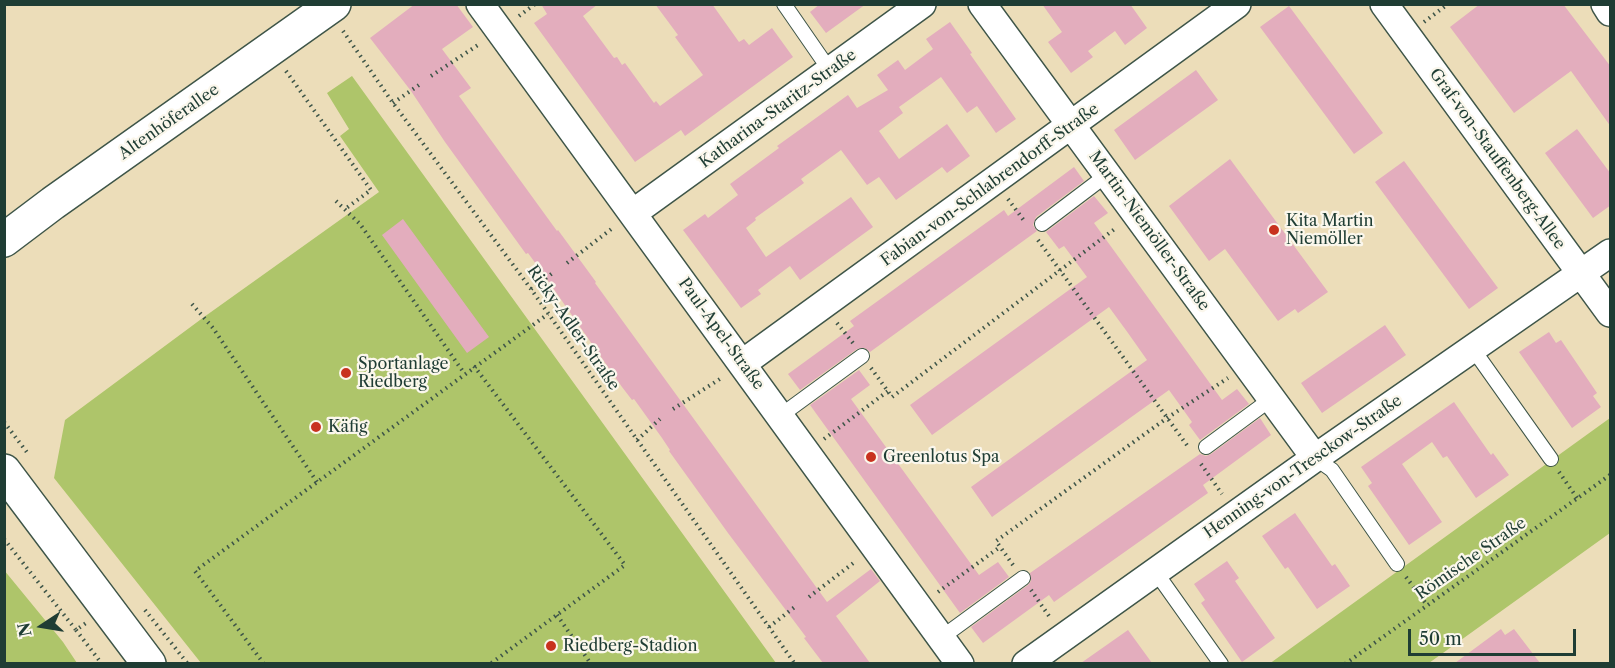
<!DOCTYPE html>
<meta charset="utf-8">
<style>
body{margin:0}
#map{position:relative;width:1615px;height:668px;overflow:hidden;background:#ecddb9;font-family:"Libre Caslon Text",serif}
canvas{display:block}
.frame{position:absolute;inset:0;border:6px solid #1f3d34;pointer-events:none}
.north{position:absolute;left:12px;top:596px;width:60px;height:60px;-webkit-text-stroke:4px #fbf7ec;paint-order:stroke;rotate:258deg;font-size:16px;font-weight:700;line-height:24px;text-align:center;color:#1f3d34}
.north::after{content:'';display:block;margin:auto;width:21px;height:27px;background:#1f3d34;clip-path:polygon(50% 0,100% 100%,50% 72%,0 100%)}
.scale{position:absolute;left:1408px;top:629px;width:168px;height:27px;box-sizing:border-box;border:3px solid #1f3d34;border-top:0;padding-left:8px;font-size:18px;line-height:21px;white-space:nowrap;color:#1f3d34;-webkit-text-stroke:4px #fbf7ec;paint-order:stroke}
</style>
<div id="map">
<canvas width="1615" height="668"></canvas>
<div class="frame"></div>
<div class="north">N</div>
<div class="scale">50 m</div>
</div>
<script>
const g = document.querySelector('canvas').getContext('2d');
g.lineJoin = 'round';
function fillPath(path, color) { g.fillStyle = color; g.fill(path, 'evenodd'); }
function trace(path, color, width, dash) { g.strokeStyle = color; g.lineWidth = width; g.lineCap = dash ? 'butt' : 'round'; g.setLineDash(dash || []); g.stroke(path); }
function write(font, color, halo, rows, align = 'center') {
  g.font = font + ' "Libre Caslon Text",serif'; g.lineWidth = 4.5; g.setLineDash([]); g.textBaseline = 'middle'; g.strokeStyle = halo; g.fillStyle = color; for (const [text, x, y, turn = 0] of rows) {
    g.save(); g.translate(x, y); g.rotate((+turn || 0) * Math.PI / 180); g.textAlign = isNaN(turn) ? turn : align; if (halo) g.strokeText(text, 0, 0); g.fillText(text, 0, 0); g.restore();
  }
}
const green = new Path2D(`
 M352 76 776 663H201L54 478 65 420 204 317 379 192 340 136 349 129 327 93Z
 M1610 418V533L1429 663 1269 664Z
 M4 570 63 642 77 663H5Z`);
const building = new Path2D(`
 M415 4H456L473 27 442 49 471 88 459 96 557 231 558 230 596 282 595 283 827 602 871 569 880 581 836 616 870 663H823L804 638 806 637 728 533 669 451 670 450 662 438 634 399 632 400 622 387 546 278 528 253 526 254 445 142 411 91 370 38Z
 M541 4H598L583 16 614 58 617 57 622 65 625 63 654 103 656 101 660 106 703 75 675 37 678 35 655 4H712L739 42 744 39 749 45 772 28 793 57 685 136 681 130 635 162 534 23 547 14Z
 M820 4H866L826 33 810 12Z
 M1042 4H1130L1147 28 1125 45 1115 31 1088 51 1093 57 1071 73 1048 42 1062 32Z
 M1480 4H1563L1611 67V127L1571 71 1514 113 1450 27Z
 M1289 6 1383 133 1354 154 1260 27Z
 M950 22 972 53 970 54 1016 119 996 133 977 106 967 113 941 77 899 107 903 113 879 131 899 159 947 124 970 156 947 173 942 167 896 200 879 177 867 185 841 150 801 179 804 183 755 218 756 220 746 228 766 257 851 197 873 227 800 280 790 266 758 290 761 294 741 308 683 230 705 214 708 218 738 195 730 184 779 148 777 146 848 95 857 108 888 90 877 75 898 60 905 70 933 49 926 39Z
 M1196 70 1218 100 1135 160 1114 130Z
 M1577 129 1611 174V205L1593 218 1545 153Z
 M1230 159 1328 292 1298 313 1295 309 1278 321 1225 249 1209 261 1169 206Z
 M1404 161 1498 288 1469 309 1375 182Z
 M1074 167 1084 181 1036 217 1033 225 1037 231 870 352 865 348 857 349 800 390 788 374 854 326 850 321 1004 210 1008 216Z
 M1094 196 1108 213 1094 223 1222 400 1237 389 1249 404 1200 440 1189 425 1192 422 1169 390 992 517 971 487 1147 360 1128 333 1109 307 932 435 910 405 1087 277 1064 246 1059 249 1046 232Z
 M403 219 489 337 467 353 382 235Z
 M1385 325 1406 355 1322 413 1301 383Z
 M1549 332 1556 343 1561 340 1597 393 1593 396 1601 407 1572 428 1519 352Z
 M859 370 870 385 851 399 979 575 998 562 1009 577 960 613 810 405Z
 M1454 402 1491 455 1493 453 1509 475 1476 498 1447 456 1443 458 1432 442 1402 464 1442 522 1409 545 1368 486 1372 483 1361 467Z
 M1260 418 1271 435 1203 485 1208 493 1054 602 1049 595 983 643 971 627 1028 585 1031 581 1030 573 1200 454 1206 456 1211 454Z
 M1295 513 1332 566 1335 564 1350 586 1317 609 1288 567 1285 569 1262 536Z
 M1227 561 1239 578 1235 581 1275 638 1242 662 1201 603 1205 600 1194 584Z
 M1501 629 1505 635 1514 629 1540 663H1455Z
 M1128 630 1152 663H1081Z`);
const path = new Path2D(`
 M519 16 535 4
 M1424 22 1448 4
 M343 31 393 103 531 289 795 664
 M286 71 371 190 345 209
 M431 76 481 43
 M393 103 419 85
 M1008 199 1025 222
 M336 201 360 224 464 373
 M1038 240 1189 448
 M567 263 614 227
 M531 289 554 272
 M192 304 213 328 317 482
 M837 323 853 343
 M474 366 625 565 490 664
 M871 368 892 397 1116 228
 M673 409 723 377
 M4 422 29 455
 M824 439 888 391
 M637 440 660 419
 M1201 464 1222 494
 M1559 472 1577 498
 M4 539 76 630 86 623
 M1013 565 996 541 1167 418 1228 378
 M1406 577 1427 605
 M1031 590 1051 619
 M938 592 1000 547
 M809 597 856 561
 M145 610 188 664
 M557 615 591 664
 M769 627 796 606
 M76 630 102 664
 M264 664 195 571 548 314
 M1345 664 1610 475`);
const service = new Path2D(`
 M784 4 831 72
 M1042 224 1108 174
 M1473 349 1551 459
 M780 416 862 356
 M1206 447 1271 399
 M1315 458 1332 470 1397 564
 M1155 571 1221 664
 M941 638 1023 578`);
const minor = new Path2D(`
 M480 4 960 664
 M982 4 1315 458
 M1384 4 1610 313
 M1605 4 1610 12
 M633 213 922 4
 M743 363 1237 4
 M1026 664 1315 458 1610 253`);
const tertiary = new Path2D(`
 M4 240 53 203 334 4`);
const secondary = new Path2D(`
 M4 471 149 664`);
const markers = [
 [1274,230,6,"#c8321e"],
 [346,373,6,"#c8321e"],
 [316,427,6,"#c8321e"],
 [871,457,6,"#c8321e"],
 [551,646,6,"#c8321e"]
];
const streetNames = [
 ["Katharina-Staritz-Straße",778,109,-36],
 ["Altenhöferallee",169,122,-35],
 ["Graf-von-Stauffenberg-Allee",1497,159,54],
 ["Fabian-von-Schlabrendorff-Straße",990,185,-36],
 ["Martin-Niemöller-Straße",1149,231,54],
 ["Ricky-Adler-Straße",573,328,55],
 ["Paul-Apel-Straße",721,334,54],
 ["Henning-von-Tresckow-Straße",1303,467,-35],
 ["Römische Straße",1471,559,-35]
];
const poiNames = [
 ["Kita Martin",1286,221],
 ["Niemöller",1286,239],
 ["Sportanlage",358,364],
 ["Riedberg",358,382],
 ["Käfig",328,427],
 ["Greenlotus Spa",883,457],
 ["Riedberg-Stadion",563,646]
];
fillPath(green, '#aec56a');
fillPath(building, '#e3adbd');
trace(service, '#3e5548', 16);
trace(minor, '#3e5548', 30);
trace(tertiary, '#3e5548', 36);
trace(secondary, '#3e5548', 36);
trace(path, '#3e5548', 4, [1.5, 4.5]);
trace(service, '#fff', 14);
trace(minor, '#fff', 27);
trace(tertiary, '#fff', 33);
trace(secondary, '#fff', 33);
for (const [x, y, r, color] of markers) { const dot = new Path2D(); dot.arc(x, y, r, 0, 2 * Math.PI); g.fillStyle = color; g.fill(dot); trace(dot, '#fbf7ec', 2); }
write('16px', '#1f3d34', '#fbf7ec', streetNames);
write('16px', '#1f3d34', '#fbf7ec', poiNames, 'left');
</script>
